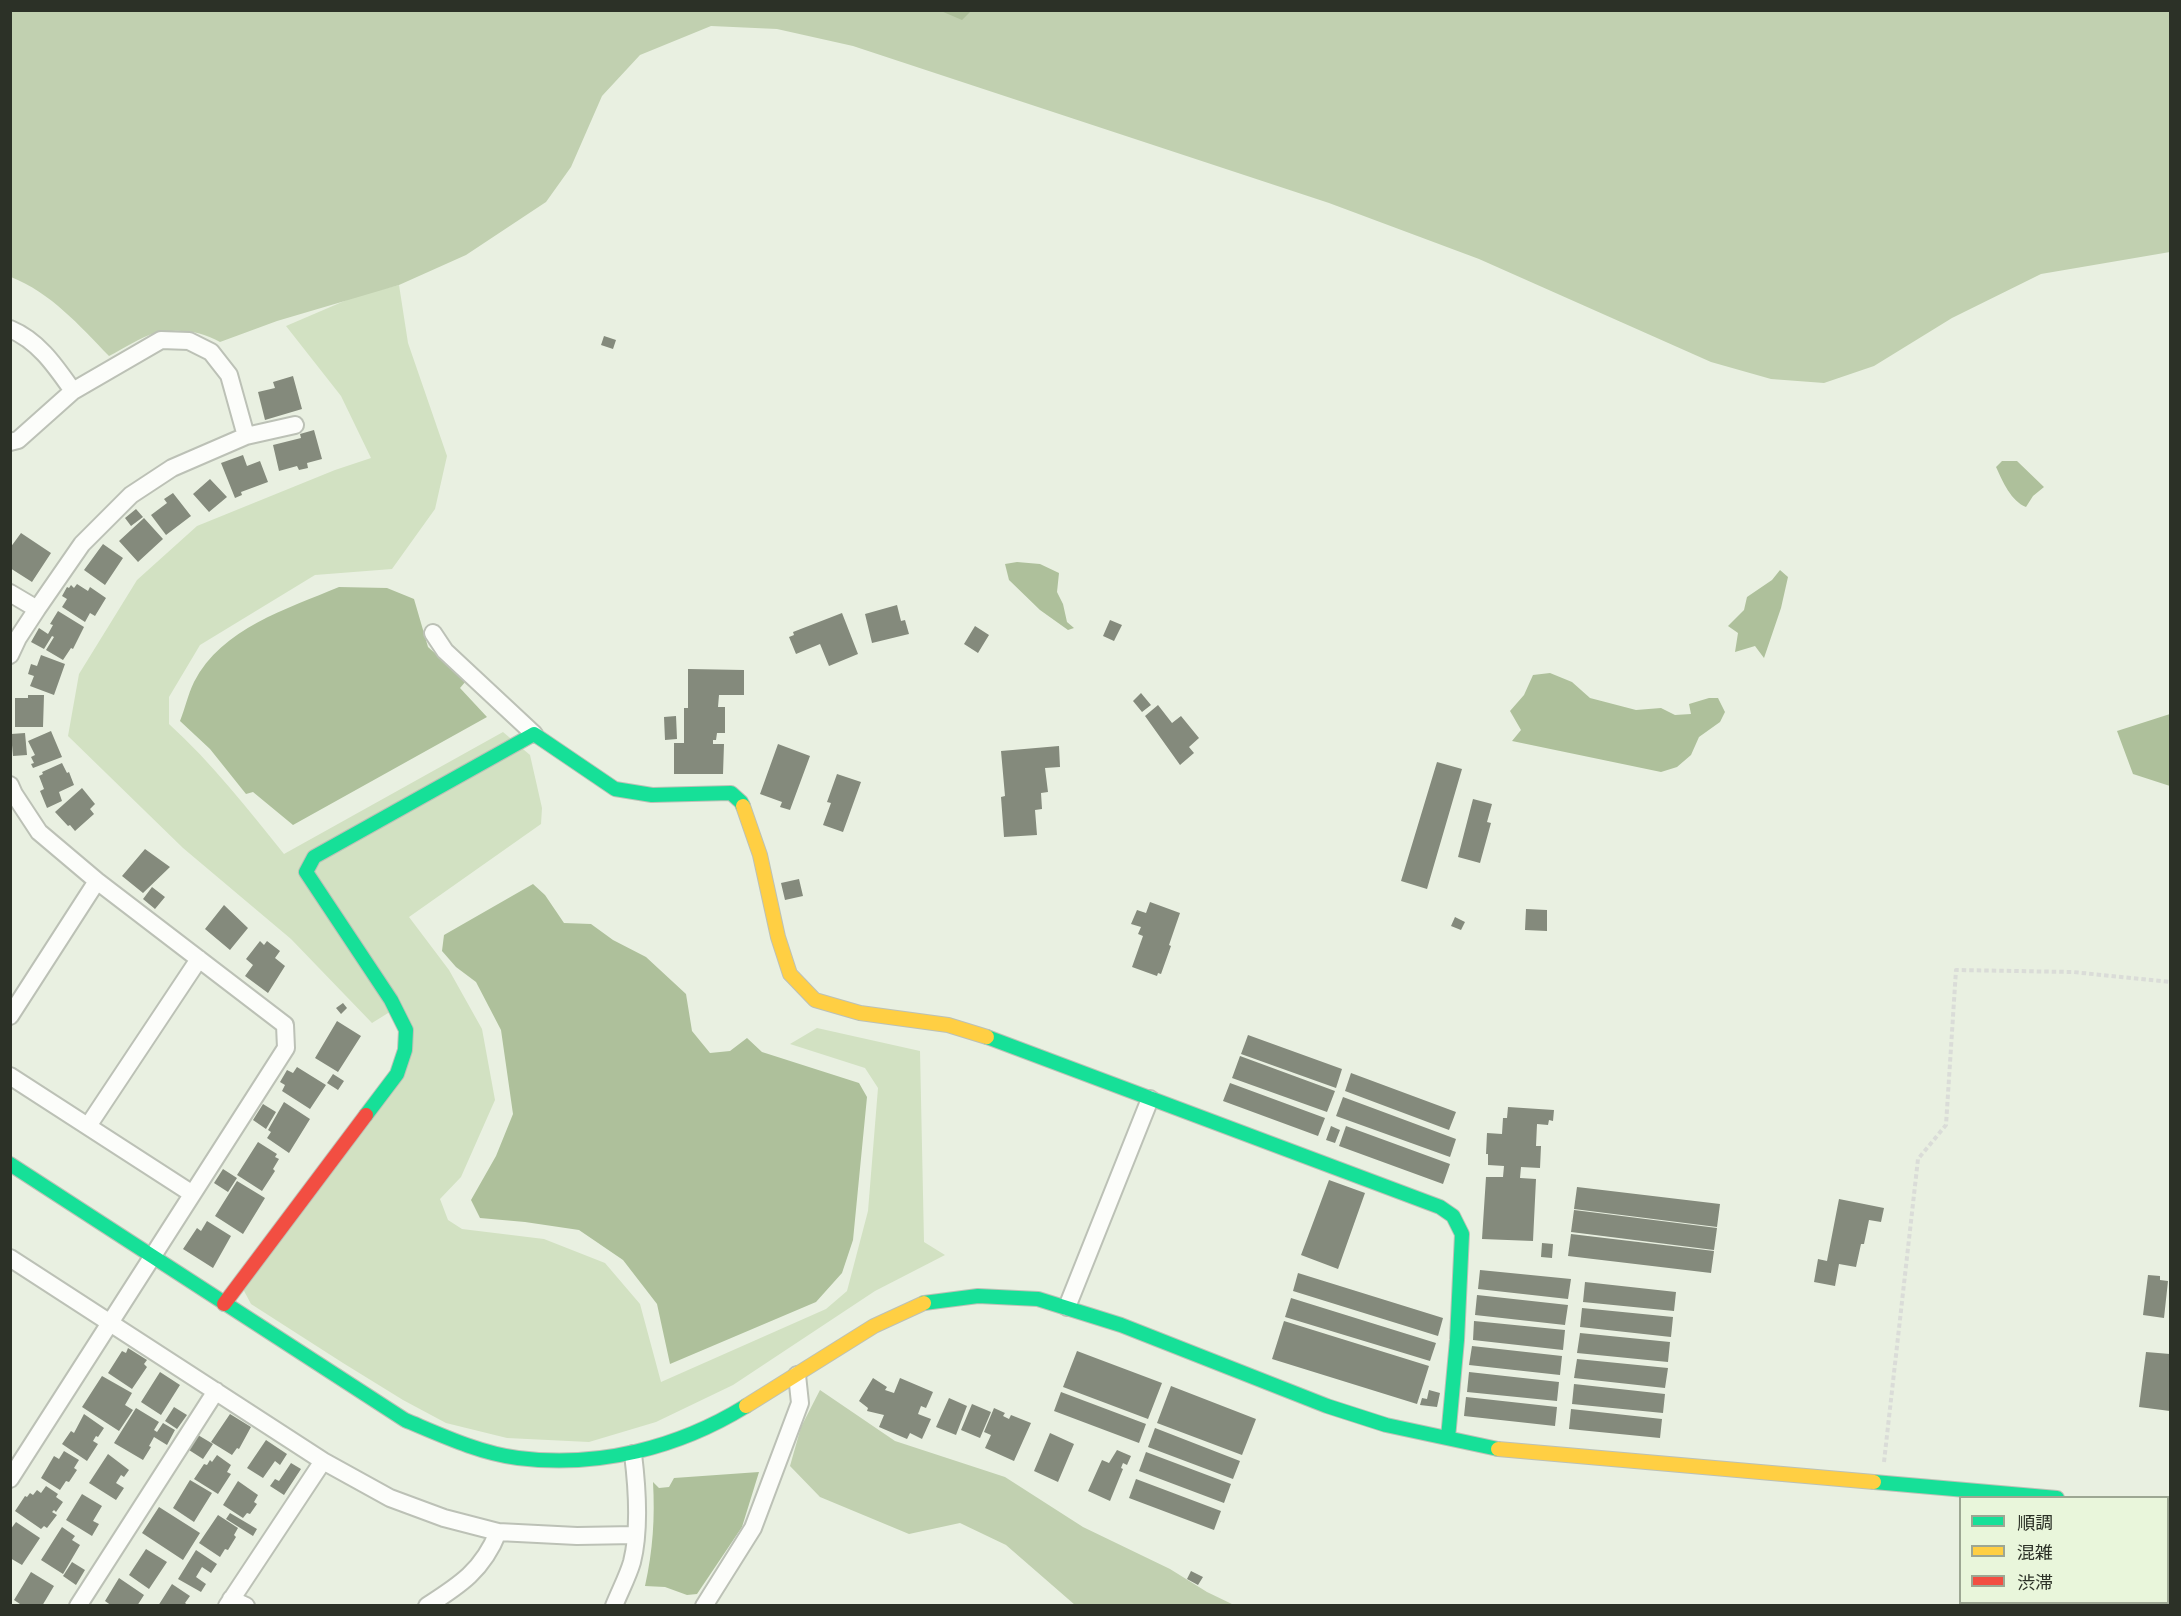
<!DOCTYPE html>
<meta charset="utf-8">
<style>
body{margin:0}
#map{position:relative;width:2181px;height:1616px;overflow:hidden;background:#e9f0e1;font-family:"Fira Sans","Noto Sans JP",sans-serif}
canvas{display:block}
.frame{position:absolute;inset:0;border:12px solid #2c3127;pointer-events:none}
.legend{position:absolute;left:1959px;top:1496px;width:210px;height:108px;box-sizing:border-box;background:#e9f6db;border:2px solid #9da793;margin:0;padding:8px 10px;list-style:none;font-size:18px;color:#2c3127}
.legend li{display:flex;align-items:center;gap:12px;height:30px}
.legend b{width:30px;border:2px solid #9da793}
</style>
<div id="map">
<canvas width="2181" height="1616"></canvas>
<div class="frame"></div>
<ul class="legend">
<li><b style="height:8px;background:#16e098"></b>順調</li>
<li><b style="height:8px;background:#ffcf43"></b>混雑</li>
<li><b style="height:8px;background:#f24e42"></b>渋滞</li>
</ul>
</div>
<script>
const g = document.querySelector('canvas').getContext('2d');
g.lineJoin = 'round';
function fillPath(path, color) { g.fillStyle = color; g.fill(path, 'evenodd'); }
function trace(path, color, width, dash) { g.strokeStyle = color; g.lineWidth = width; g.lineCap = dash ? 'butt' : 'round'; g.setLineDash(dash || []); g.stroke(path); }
const green = new Path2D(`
 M399 285 408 343 447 456 435 509 392 569 315 575 200 645 169 697V724C212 763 247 808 284 854L503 732 530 755 542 808 541 824 409 917 449 970 482 1029 495 1100 461 1177 440 1199 448 1220 462 1229 544 1239 605 1263 640 1304 661 1382 826 1309 847 1291 868 1211 878 1088 865 1068 790 1044 817 1028 920 1051 924 1242 945 1255 875 1291 733 1385 656 1422 589 1442 507 1438 446 1423 403 1400 343 1363 251 1304 243 1289 405 1072 401 1005 372 1023 291 939 183 848 68 736 79 674 137 580 197 526 335 470 371 458 341 396 286 326 356 296Z`);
const forest = new Path2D(`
 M10 11H2170V252L2041 274 1952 318 1874 366 1824 383 1771 379 1711 362 1479 259 1329 203 853 46 777 29 711 26 640 55 602 96 571 167 546 202 466 255 399 285 277 321 220 342C202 331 177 328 156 333 140 337 123 349 109 356 79 325 51 293 11 277Z
 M820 1390 895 1441 1005 1477 1083 1527 1170 1569 1207 1592 1234 1605H1075L1006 1545 960 1523 909 1534 820 1497 790 1466 801 1427Z`);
const water = new Path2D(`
 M941 11H971L962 20Z
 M2002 461H2017L2044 487 2033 496 2026 507C2011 501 2003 482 1996 467Z
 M1017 562 1040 564 1059 573 1057 592 1063 604 1067 622 1074 628 1068 630 1040 610 1009 580 1005 564Z
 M1780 570 1788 577 1781 608 1764 658 1755 646 1735 652 1738 633 1728 626 1744 610 1747 597 1772 580Z
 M339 587 387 588 414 599 428 647 466 681 460 688 487 717 293 825 253 792 246 794 210 749 180 721C185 709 188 694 194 682 222 628 287 609 339 587Z
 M1550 673 1572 682 1590 698 1636 710 1661 708 1675 715 1691 714 1689 704 1709 698H1718L1725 712 1720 722 1699 737 1691 755 1677 767 1661 772 1512 741 1521 730 1510 711 1524 695 1533 675Z
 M2170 714V786L2133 774 2117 731Z
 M533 884 545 895 564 923 591 924 613 940 646 957 686 994 692 1031 710 1053 730 1051 747 1038 762 1052 859 1083 867 1097 853 1240 842 1273 816 1302 670 1364 657 1304 623 1260 579 1230 525 1222 480 1218 471 1200 496 1156 513 1114 501 1030 476 982 456 967 442 951 444 935Z
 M759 1472 742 1527 697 1594 687 1595 665 1587 645 1586C653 1550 655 1518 653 1482L659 1488 669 1487 674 1478Z`);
const building = new Path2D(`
 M604 336 616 340 613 349 601 345Z
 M293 376 302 409 265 420 258 392 275 388 273 382Z
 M314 430 322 459 307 463 308 468 299 470 297 466 279 471 273 445 301 438 300 434Z
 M243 455 247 466 260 461 268 482 241 492 242 495 235 498 221 463Z
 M210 479 227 497 209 512 193 494Z
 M173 493 191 516 166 535 151 515 167 503 164 499Z
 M136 509 143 517 131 526 125 518Z
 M144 518 163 539 138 562 119 541Z
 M21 533 51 553 32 582 10 568V548Z
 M103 544 123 558 105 585 84 570Z
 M77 584 88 591 90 587 106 598 95 616 90 613 85 622 62 607 67 599 62 596 67 587 69 588 71 585 74 588Z
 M897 605 901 621 905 620 909 634 872 643 865 614Z
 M58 611 84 627 73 649 71 648 63 660 46 650 54 637 52 636 44 649 31 642 39 628 48 634 53 625 50 624Z
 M842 613 858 654 829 666 820 644 796 654 789 637 794 635 793 632Z
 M1110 620 1122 625 1114 641 1103 636Z
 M975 626 989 635 978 653 964 644Z
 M41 655 65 664 54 695 30 686 34 676 28 674 31 664 37 666Z
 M688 669 744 670V695H719L718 707H725V733H717L716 740H713V744H724L723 774H674V743H684V708H688Z
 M1141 693 1151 705 1142 712 1133 701Z
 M28 695H44L43 727H15V698H28Z
 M1158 705 1172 723 1181 716 1199 738 1189 747 1194 753 1180 765 1145 716Z
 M676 716 677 739 665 740 664 717Z
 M51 731 62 757 33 768 31 764 34 763 31 757 35 755 28 741Z
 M25 733 27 755 13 756 11 734Z
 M778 744 810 756 790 810 780 807 782 802 760 794Z
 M1059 746 1060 767 1045 768 1048 792 1041 793 1042 809 1035 810 1037 835 1004 837 1001 797 1005 796 1001 751Z
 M1437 762 1462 769 1427 889 1401 881Z
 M62 763 67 773 69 772 74 785 59 792 62 801 47 808 40 791 44 789 39 776 43 774 42 772Z
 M837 774 861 782 843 832 823 825 831 803 827 802Z
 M82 788 95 804 90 809 94 814 75 831 70 825 68 826 55 812Z
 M1473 799 1492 804 1487 822 1491 823 1480 863 1458 857Z
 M145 849 170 867 143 893 122 876Z
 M799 879 803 896 785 900 781 883Z
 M152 887 165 897 155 909 143 899Z
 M1150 902 1180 913 1169 945 1171 946 1161 974 1158 973 1157 976 1132 967 1143 936 1138 934 1141 927 1131 924 1137 910 1146 913Z
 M224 905 248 928 230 950 205 929Z
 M1526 909 1547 910V931L1525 930Z
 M1455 917 1465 922 1461 930 1451 926Z
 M260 941 264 945 267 941 280 951 275 958 285 966 268 993 245 976 253 965 246 959Z
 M343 1003 347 1008 341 1014 336 1008Z
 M337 1021 361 1036 338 1072 315 1058Z
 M1248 1035 1342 1069 1336 1088 1241 1054Z
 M1240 1056 1335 1091 1327 1112 1232 1078Z
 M297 1067 326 1085 310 1109 282 1091 285 1085 280 1082 287 1070 293 1073Z
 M1351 1073 1456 1112 1449 1130 1345 1091Z
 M333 1074 344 1081 338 1090 327 1083Z
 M1230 1083 1325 1118 1318 1136 1223 1101Z
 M1343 1097 1456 1139 1450 1157 1336 1116Z
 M284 1102 310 1119 289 1153 267 1138 271 1132 268 1130Z
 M263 1104 276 1112 266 1129 253 1120Z
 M1508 1107 1554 1110 1553 1121 1549 1120 1548 1125 1537 1124 1536 1146H1541L1540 1168 1521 1167 1520 1178 1536 1179 1533 1241 1482 1239 1486 1177H1503L1504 1166 1488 1165V1154H1486L1487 1133 1502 1134 1503 1118H1507Z
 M1331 1126 1340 1130 1335 1143 1326 1140Z
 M1346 1126 1450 1164 1443 1184 1339 1146Z
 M258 1142 277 1154 275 1157 279 1159 273 1169 275 1171 262 1191 237 1175Z
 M223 1169 237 1178 228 1192 214 1183Z
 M1329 1180 1365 1193 1338 1269 1301 1255Z
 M237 1181 265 1198 243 1234 215 1216Z
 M1577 1187 1720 1204 1717 1227 1574 1209Z
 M1839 1199 1884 1208 1881 1222 1869 1220 1864 1244H1861L1856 1267 1839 1264 1835 1286 1814 1282 1818 1259 1827 1261Z
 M1574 1210 1717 1228 1714 1250 1571 1232Z
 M207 1221 231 1236 213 1268 183 1249 197 1228 201 1231Z
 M1571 1234 1714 1251 1711 1273 1568 1256Z
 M1542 1243 1553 1244 1552 1258 1541 1257Z
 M1480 1270 1571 1279 1568 1299 1478 1289Z
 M1298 1273 1443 1318 1438 1336 1293 1291Z
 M2148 1275 2160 1276V1280L2168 1281 2164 1318 2143 1315Z
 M1585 1282 1676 1292 1674 1311 1583 1302Z
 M1477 1295 1568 1305 1565 1325 1475 1315Z
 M1291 1298 1436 1343 1430 1361 1285 1317Z
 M1582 1308 1673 1317 1671 1337 1580 1327Z
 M1284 1321 1429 1366 1417 1404 1272 1359Z
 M1474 1321 1565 1330 1563 1350 1473 1340Z
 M1580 1333 1670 1342 1668 1362 1577 1353Z
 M1472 1346 1562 1356 1560 1375 1469 1365Z
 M128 1348 147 1360 144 1364 147 1367 132 1389 108 1373 122 1351 126 1353Z
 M1077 1351 1162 1383 1148 1419 1063 1387Z
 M2146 1352 2170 1354V1411L2139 1407Z
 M1577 1359 1668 1368 1665 1388 1574 1378Z
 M160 1372 180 1385 161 1415 141 1402Z
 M1469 1372 1559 1382 1557 1401 1467 1392Z
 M102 1376 132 1393 125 1405 133 1410 119 1431 82 1407Z
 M873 1378 887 1387 885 1390 894 1393 900 1378 933 1392 926 1408 921 1406 918 1414 931 1419 922 1439 910 1433 907 1439 879 1427 884 1415 867 1411 868 1408 859 1401Z
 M1574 1384 1665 1394 1663 1413 1572 1404Z
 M1171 1386 1256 1419 1242 1455 1157 1423Z
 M1429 1390 1440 1393 1437 1407 1420 1405 1422 1398 1427 1399Z
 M1061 1392 1146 1424 1139 1443 1054 1411Z
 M1466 1397 1557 1407 1555 1426 1464 1416Z
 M949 1398 967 1406 956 1435 936 1427Z
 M972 1404 991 1412 980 1438 961 1430Z
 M174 1407 187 1415 177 1429 165 1421Z
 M136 1408 159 1422 154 1430 157 1432 163 1423 175 1430 167 1445 154 1437 149 1446 151 1447 143 1460 114 1443Z
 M994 1408 1005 1413 1003 1416 1009 1419 1011 1415 1031 1423 1014 1461 985 1448 991 1435 984 1432Z
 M1571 1409 1662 1419 1660 1438 1569 1429Z
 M84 1414 104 1428 98 1437 96 1436 93 1441 98 1444 87 1461 62 1444 71 1431 74 1433Z
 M230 1414 251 1427 239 1449 237 1448 232 1455 211 1442Z
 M1155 1428 1240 1461 1233 1479 1148 1447Z
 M1050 1433 1074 1444 1058 1482 1034 1471Z
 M198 1435 213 1444 203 1459 189 1450Z
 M266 1440 287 1454 280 1465 275 1461 263 1478 247 1468Z
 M1117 1450 1131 1456 1127 1465 1123 1463 1121 1468 1123 1469 1110 1501 1088 1491 1102 1460 1109 1463Z
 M64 1451 79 1460 74 1468 77 1470 69 1482 66 1481 60 1490 41 1478 54 1456 59 1459Z
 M1146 1452 1231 1484 1224 1503 1139 1471Z
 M108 1454 129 1470 124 1477 121 1475 116 1483 124 1488 116 1500 89 1483Z
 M217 1455 231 1465 227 1472 231 1474 218 1494 194 1479 204 1464 207 1465 210 1460 212 1462Z
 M291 1463 301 1469 284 1495 270 1486 275 1479 279 1481Z
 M1136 1479 1221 1511 1214 1530 1129 1498Z
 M190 1480 212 1493 194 1522 173 1508Z
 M238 1481 258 1495 254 1502 257 1504 250 1514 247 1513 243 1518 223 1505Z
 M46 1486 58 1494 56 1497 63 1502 56 1512 54 1510 52 1512 57 1515 47 1528 44 1526 41 1529 15 1511 25 1496 27 1497 30 1493 33 1495 37 1490 41 1493Z
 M82 1494 102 1506 93 1521 99 1524 92 1536 66 1520Z
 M159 1507 200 1533 183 1560 142 1533Z
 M230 1513 257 1529 253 1536 226 1519Z
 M218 1515 238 1528 234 1535 236 1537 228 1550 225 1549 220 1557 199 1543Z
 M16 1522 40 1538 22 1565 10 1558V1530Z
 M62 1527 75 1536 72 1540 80 1545 63 1574 41 1560Z
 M146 1549 167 1562 149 1589 129 1575Z
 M196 1550 217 1564 211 1573 202 1567 196 1577 206 1584 201 1592 178 1579Z
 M72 1562 85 1570 76 1585 63 1576Z
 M1191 1571 1203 1577 1198 1585 1187 1579Z
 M31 1572 54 1586 42 1606H23L14 1600Z
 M119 1578 144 1595 137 1606H112L105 1601Z
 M172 1584 190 1596 185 1603 189 1606H158Z`);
const path = new Path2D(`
 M1884 1462 1918 1159 1946 1125 1956 970 2073 972 2170 982`);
const street = new Path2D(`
 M10 329C39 341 56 367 73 391
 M10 442 18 440 73 391 161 340 189 341 211 352 229 375 246 436
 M10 593 37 609
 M433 633 445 651 534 734
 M10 655 18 638 37 609 82 544 131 495 172 468 246 436 295 425
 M10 785 14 794 39 832 97 881 285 1025 286 1048C193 1191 103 1336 10 1479
 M10 1016 97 881
 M10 1076 191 1193
 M88 1126 199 959
 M10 1258 323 1461 390 1498 444 1518 498 1532 577 1536 635 1535
 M1067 1307 1150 1099
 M231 1599 246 1606
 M78 1606 216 1391
 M227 1606 323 1461
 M427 1606C460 1585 483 1570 498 1532
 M614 1606C620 1591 628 1576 632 1562 640 1530 637 1486 633 1454
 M704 1606 753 1528 800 1403 797 1375`);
const fast = new Path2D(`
 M987 1037 1440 1207 1453 1216 1462 1234 1457 1340 1448 1438
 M366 1115 397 1074 405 1050 406 1030 391 1000 306 872 314 857 534 734 615 789 652 795 731 793 741 802 743 806
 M10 1164 405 1420C441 1435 479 1453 518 1458 598 1468 678 1448 746 1406
 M924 1303 978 1296 1038 1299 1121 1325 1327 1406 1386 1425 1498 1449
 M1874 1482 2057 1498
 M2168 1508H2170`);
const slow = new Path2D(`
 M743 806 760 855 778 937 790 974 815 1000 860 1013 948 1025 987 1037
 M746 1406 874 1326 924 1303
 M1498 1449 1874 1482`);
const jam = new Path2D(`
 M224 1304 366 1115`);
fillPath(green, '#d2e1c2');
fillPath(forest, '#c1d0b0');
fillPath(water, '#aec09b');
fillPath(building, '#848a7c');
trace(street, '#bcc1b6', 20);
trace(fast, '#bcc1b6', 16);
trace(slow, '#bcc1b6', 16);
trace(jam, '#bcc1b6', 16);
trace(path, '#dadcd8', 4, [4.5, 3]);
trace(street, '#fcfdfa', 16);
trace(fast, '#16e098', 14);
trace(slow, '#ffcf43', 14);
trace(jam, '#f24e42', 14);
</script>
